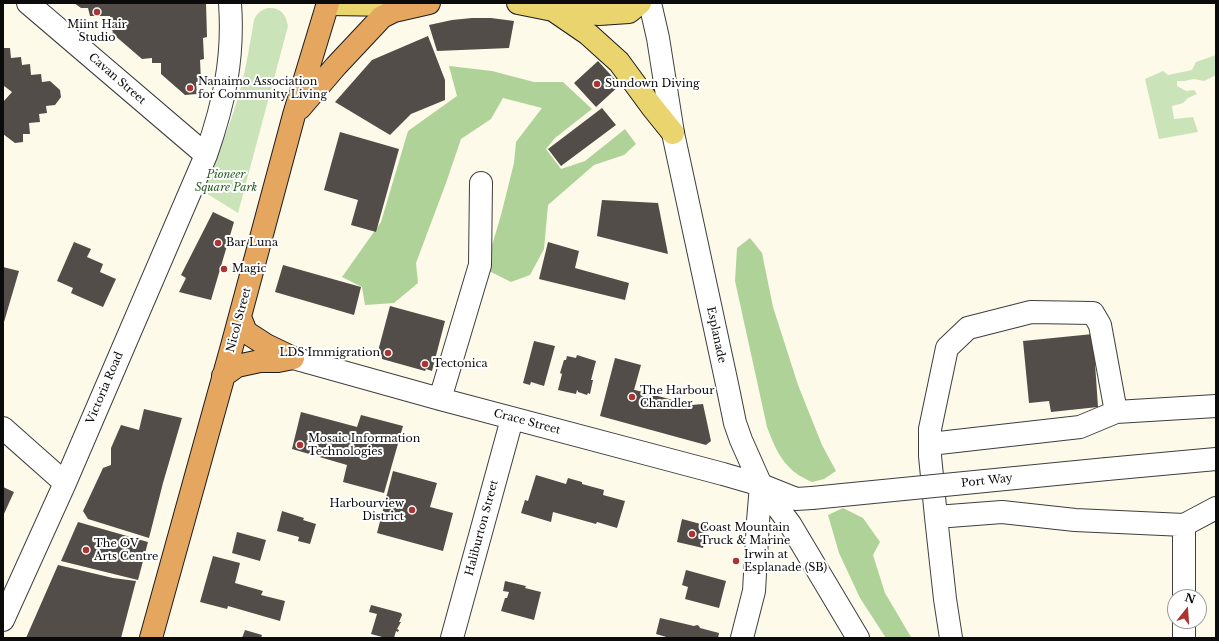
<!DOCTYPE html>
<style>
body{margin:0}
#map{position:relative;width:1219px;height:641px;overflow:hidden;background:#fdfaea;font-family:"Libre Baskerville",serif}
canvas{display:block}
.frame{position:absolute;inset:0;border:4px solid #0b0b0b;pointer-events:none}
.north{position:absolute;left:1167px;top:589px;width:40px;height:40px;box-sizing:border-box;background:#fff;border:1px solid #9d9d9d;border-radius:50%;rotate:17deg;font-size:11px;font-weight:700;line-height:16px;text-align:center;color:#0b0b0b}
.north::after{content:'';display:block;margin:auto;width:14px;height:18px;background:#ac3432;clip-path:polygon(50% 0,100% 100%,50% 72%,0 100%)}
</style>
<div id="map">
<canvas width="1219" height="641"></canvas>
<div class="frame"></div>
<div class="north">N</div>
</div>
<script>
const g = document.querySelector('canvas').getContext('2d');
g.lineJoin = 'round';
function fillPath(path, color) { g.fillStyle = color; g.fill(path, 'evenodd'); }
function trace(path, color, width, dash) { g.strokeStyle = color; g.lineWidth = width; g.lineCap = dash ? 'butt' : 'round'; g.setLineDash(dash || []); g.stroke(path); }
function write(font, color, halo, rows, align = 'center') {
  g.font = font + ' "Libre Baskerville",serif'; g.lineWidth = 4; g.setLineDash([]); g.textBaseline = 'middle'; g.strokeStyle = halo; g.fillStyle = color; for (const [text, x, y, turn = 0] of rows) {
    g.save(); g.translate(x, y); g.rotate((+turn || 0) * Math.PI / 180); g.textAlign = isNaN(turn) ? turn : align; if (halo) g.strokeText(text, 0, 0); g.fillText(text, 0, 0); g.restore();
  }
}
const green = new Path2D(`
 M268 8C280 7 286 14 288 26L238 213 201 190C214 162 227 134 236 104 245 77 249 48 254 20 257 13 261 10 268 8Z
 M1216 55V75L1204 81 1194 79 1184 81H1177V86L1186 91 1194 90 1197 94 1188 98 1183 103 1172 106 1174 119 1193 117 1198 132 1159 139 1145 79 1163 71 1168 75 1192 70 1196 62Z`);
const forest = new Path2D(`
 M449 66 492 71 534 82H563L592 109 555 138 546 149 561 169 585 161 625 129 636 144 624 155 594 165 548 205 544 249 530 275 511 282 485 269 501 215 514 163 516 142 542 108 503 98 491 119 461 139 446 183 416 263 418 283 394 303 365 305 362 287 342 277 381 222 408 131 457 96Z
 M750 238 762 253 773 307 798 385 822 445 836 471 824 479 812 482C803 478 794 473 788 466 778 456 772 440 767 427L735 281 737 248Z
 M843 508 863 518 880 542 873 555 885 593 911 637 910 638H886L860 598 839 553 828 515Z`);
const building = new Path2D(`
 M74 3H206L207 37 203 38 204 59 200 60 201 81 196 82 197 94 185 95 161 74V63H152V58L142 59 113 34 110 16H90L88 8H81Z
 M472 18H491L514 21 509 48 437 51 429 25 452 20Z
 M428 36 445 80V100L411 114 390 135 335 102 372 60Z
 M3 48H10L11 58 21 57 22 65 30 64 31 75 41 74 42 82 50 81 60 90 61 97 55 105 46 106 47 113 39 114 40 122 29 123 30 134H23V142L15 143 3 134V102L12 92 4 86 3 88Z
 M598 61 620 85 596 107 574 83Z
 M602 108 616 125 561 166 548 149Z
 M340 132 399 149 376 232 351 225 358 200 324 190Z
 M602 200 658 203 668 254 597 236Z
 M213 212 234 222 211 300 179 292 186 278 181 275Z
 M74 242 91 249 87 257 103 264 100 272 116 279 103 307 71 293 73 288 57 281Z
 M548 242 579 251 575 268 629 283 625 300 539 279Z
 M283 265 361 287 354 315 275 292Z
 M3 267 19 271 4 322 3 321Z
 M390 306 445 321 432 371 426 369 425 371 382 359V357L377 355Z
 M1093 334 1098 407 1051 412 1049 401 1029 403 1023 341Z
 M534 341 555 346 544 386 531 382 530 385 523 383Z
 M577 355 596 361 591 380H593L590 394 588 393 587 395 578 392V391L577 390 576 394 558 390 562 374 560 373 564 360H566L567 356 576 358Z
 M615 358 641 365 634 390H635L692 405 703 404 711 441 706 445 600 416Z
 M144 409 182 418 163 483 149 538 88 519 83 511 103 468 111 465V448L121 425 139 430Z
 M301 412 357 427 361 415 403 426 384 493 343 482 347 465 292 449Z
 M393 471 437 483 430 507 453 513 443 551 377 533Z
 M536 475 566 484 568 478 582 482V484L604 490 603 495 625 501 617 528 597 522 596 524 553 512 551 522 521 513 525 500 528 501Z
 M3 487 14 492 3 516Z
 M282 511 304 518 303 520 316 524 310 544 298 541 299 537 277 531Z
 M682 519 708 526 703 548 677 542Z
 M78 522 148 542 138 580 61 561Z
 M237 532 266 540 260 561 232 553Z
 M213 556 240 563 235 583 263 591 261 595 285 601 280 621 228 606 227 609 200 602Z
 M58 565 113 578 136 581 121 638H26Z
 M686 570 726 581 719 608 685 599 688 587 682 585Z
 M505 581 526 586 525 588 541 592 534 620 501 611 505 598H507L509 592 503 591Z
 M371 605 401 613 402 615 399 622H401L397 629 399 630 398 632 396 631 394 638H386L371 634 377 614 369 612Z
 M660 618 694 626 697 625 699 626 700 628 719 633 718 638H670L656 634Z
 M245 630 262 635 261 638H242Z`);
const minor = new Path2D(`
 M28 3 206 155
 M650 3 658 38 673 133 727 384 735 423 741 440 761 485 790 524 858 638
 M293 358 440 399 723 474 761 485 796 499 812 498
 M440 399 480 265 481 183
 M1116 412 1100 325 1093 313 1031 312 968 328 947 348 930 429V456L936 517 1002 512 1075 520 1184 525
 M3 428 65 483
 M930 444 1080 427 1116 412 1216 406
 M1107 469 1216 459
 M936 517 945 599 951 638
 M1184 597V525L1216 508
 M3 620 65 483 206 155C224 103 234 59 230 3
 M452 638 512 419
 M742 638 754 591 758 521 761 485
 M1184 638V621`);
const major = new Path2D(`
 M518 3 553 10 599 14 629 12 640 3
 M328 4 396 5 411 4
 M553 10 588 34 619 62 652 107 673 133`);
const highway = new Path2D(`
 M300 108 336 66 382 17 394 11 429 3
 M240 317 246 332 266 345 293 358
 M223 376 237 366 260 361H278L293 358
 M151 638 232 346 294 115 328 3`);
const minorBridge = new Path2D(`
 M812 498 1107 469`);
const markers = [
 [97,12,4,"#ac3432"],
 [597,84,4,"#ac3432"],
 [190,88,4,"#ac3432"],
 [218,243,4,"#ac3432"],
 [224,269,4,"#ac3432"],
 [388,353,4,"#ac3432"],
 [425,364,4,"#ac3432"],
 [632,397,4,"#ac3432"],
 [300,445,4,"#ac3432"],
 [412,510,4,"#ac3432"],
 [692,534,4,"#ac3432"],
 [86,550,4,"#ac3432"],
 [736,561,4,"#ac3432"]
];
const poiNames = [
 ["Miint Hair",97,25,"center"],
 ["Studio",97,38,"center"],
 ["Nanaimo Association",198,82],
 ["for Community Living",198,95],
 ["Sundown Diving",605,84],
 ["Bar Luna",226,243],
 ["Magic",232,269],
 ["LDS Immigration",380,353,"right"],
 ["Tectonica",433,364],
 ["The Harbour",640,391],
 ["Chandler",640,404],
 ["Mosaic Information",308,439],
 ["Technologies",308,452],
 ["Harbourview",404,504,"right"],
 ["District",404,517,"right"],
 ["Coast Mountain",700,528],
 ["Truck & Marine",700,541],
 ["The OV",94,544],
 ["Arts Centre",94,557],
 ["Irwin at",744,555],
 ["Esplanade (SB)",744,568]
];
const streetNames = [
 ["Cavan Street",117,79,41],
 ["Nicol Street",239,320,-75],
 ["Esplanade",716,335,78],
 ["Victoria Road",105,388,-67],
 ["Crace Street",527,422,15],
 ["Port Way",987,481,-6],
 ["Haliburton Street",482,528,-75]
];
const parkNames = [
 ["Pioneer",226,175],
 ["Square Park",226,188]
];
fillPath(green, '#cbe3b8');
fillPath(forest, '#afd299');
fillPath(building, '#524d48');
trace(minor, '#3e3e3e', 24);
trace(major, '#1c1c1c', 24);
trace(highway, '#1c1c1c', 24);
trace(minor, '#fff', 22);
trace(major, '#ead46d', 22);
trace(highway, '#e5a660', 22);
trace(minorBridge, '#3e3e3e', 24, []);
trace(minorBridge, '#fff', 22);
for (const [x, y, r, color] of markers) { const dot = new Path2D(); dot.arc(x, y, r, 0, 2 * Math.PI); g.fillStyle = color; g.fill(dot); trace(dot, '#fff', 1.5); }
write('11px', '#0b0b0b', '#fff', poiNames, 'left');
write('11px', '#0b0b0b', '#fff', streetNames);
write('italic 11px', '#2a5b22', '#fff', parkNames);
</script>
